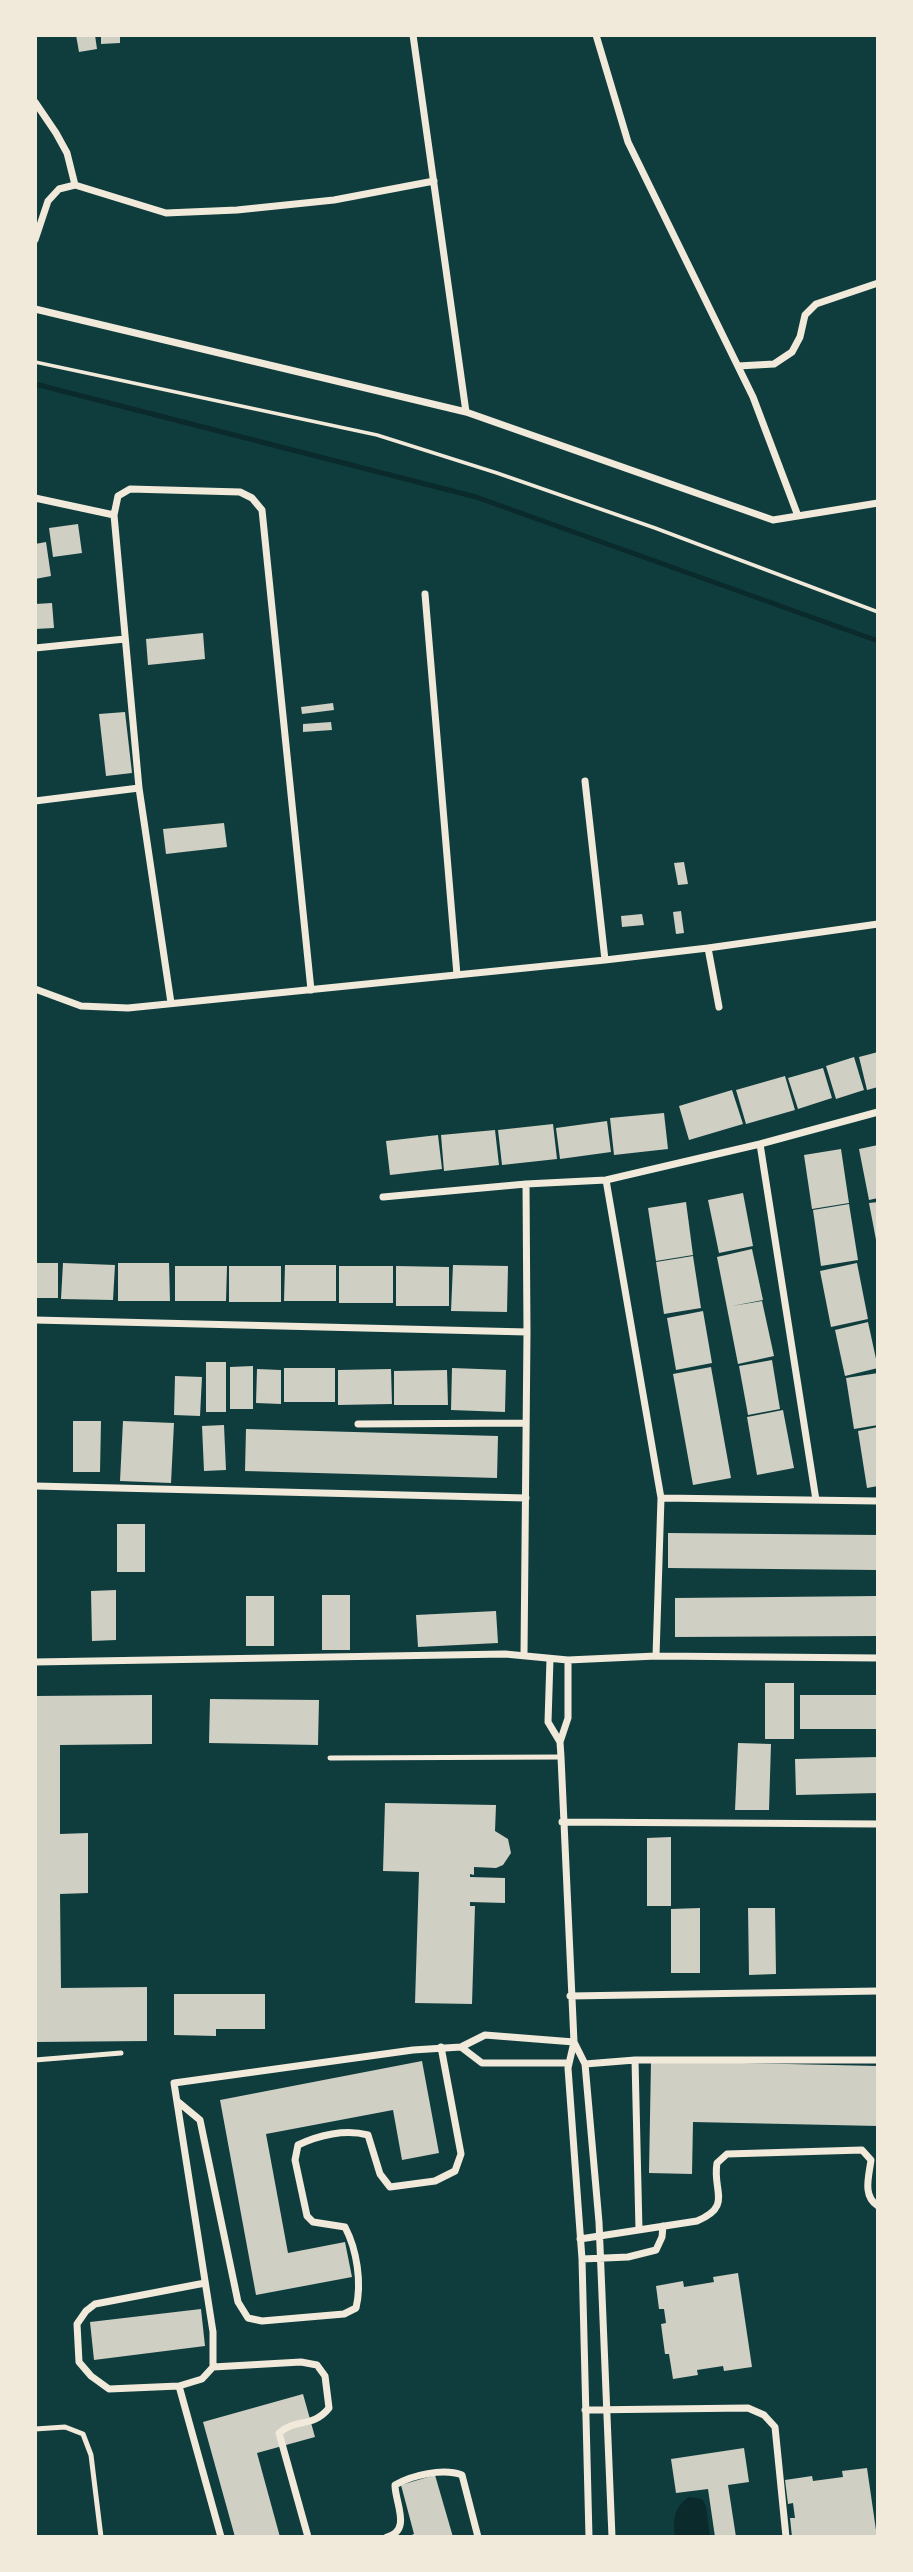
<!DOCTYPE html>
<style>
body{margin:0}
#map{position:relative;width:913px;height:2572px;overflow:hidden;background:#0f3d3e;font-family:"IBM Plex Serif",serif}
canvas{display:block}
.frame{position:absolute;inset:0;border:37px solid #f1e9da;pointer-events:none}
</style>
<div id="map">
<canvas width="913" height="2572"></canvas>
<div class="frame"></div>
</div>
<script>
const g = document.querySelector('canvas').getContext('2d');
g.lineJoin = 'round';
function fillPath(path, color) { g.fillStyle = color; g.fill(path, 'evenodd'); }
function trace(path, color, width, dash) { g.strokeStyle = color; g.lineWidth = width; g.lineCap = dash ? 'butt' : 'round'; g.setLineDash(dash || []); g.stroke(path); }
const water = new Path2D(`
 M689 2497 702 2499 706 2506 710 2537H675C673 2520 673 2508 689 2497Z`);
const stream = new Path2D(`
 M35 384 476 497 878 641`);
const building = new Path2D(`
 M76 35H95L97 49 79 52Z
 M101 35H120V43L101 44Z
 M78 524 82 553 53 557 49 528Z
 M46 542 51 576 35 579V544Z
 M52 603 54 628 35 629V604Z
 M203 633 205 659 148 665 146 639Z
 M333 703 334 710 302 714 301 707Z
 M125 712 132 773 106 776 99 714Z
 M331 722 332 730 303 732V724Z
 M224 823 227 847 166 854 163 829Z
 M684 862 688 884 678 885 674 863Z
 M681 911 684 933 676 934 673 912Z
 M642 914 644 925 622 927 621 916Z
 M878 1052V1087L867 1090 859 1057Z
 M854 1057 864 1090 836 1099 826 1066Z
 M823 1068 832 1098 798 1109 788 1078Z
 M785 1076 795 1110 746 1124 736 1090Z
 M732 1090 743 1124 689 1140 679 1106Z
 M664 1113 668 1149 614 1155 610 1118Z
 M607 1121 611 1152 560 1159 556 1128Z
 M553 1124 557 1159 502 1165 498 1130Z
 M495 1130 499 1165 444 1171 441 1135Z
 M438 1135 442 1169 390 1175 386 1141Z
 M878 1145V1198L869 1200 859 1149Z
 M841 1149 849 1203 812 1209 804 1155Z
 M743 1193 753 1246 719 1253 708 1200Z
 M686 1202 693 1255 656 1261 648 1208Z
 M878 1202V1245H877L869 1203Z
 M849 1204 858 1260 821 1266 813 1210Z
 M752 1249 763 1300 732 1306 762 1301 774 1356 738 1364 717 1257Z
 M693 1256 701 1308 664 1314 656 1262Z
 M35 1263H58V1298H35Z
 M63 1263 115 1265 113 1300 61 1299Z
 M118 1263H169L170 1301H118Z
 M857 1263 868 1319 831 1327 820 1271Z
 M285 1265H336V1301H284Z
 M453 1265 508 1266 507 1312 451 1311Z
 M175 1266H227L226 1301H175Z
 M229 1266H281V1302H229Z
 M339 1266H393V1303H339Z
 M396 1266 449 1267V1306H396Z
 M703 1311 712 1363 676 1370 667 1318Z
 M868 1322 878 1368 845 1376 835 1330Z
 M772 1360 780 1409 748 1415 739 1366Z
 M206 1362H226V1412H206Z
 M253 1366V1409H230V1367Z
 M711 1367 731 1478 693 1485 673 1374Z
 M284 1368H335V1402H284Z
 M452 1368 506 1370 505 1412 451 1410Z
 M257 1369 281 1370V1404L256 1403Z
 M391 1369 392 1404 338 1405V1370Z
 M447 1370 448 1405H394V1371Z
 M878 1373V1425L854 1429 846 1378Z
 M175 1376 202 1377 200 1416 174 1415Z
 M783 1410 794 1468 757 1475 747 1417Z
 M73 1421H101L100 1472H73Z
 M123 1421 174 1423 171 1483 120 1481Z
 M224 1425 226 1470 204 1471 202 1426Z
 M878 1427V1486L867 1488 858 1431Z
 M246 1429 498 1436 497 1478 245 1471Z
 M117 1524H145V1572H117Z
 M668 1533 878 1535V1570L668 1568Z
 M116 1590V1640L92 1641 91 1591Z
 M322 1595H350V1650H322Z
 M246 1596H274V1646H246Z
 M878 1596V1636L675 1637V1598Z
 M496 1611 498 1643 418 1647 416 1615Z
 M765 1683H794V1739H765Z
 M152 1695V1744L60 1745V1834L88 1833V1893L60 1894 61 1988 147 1987V2041L35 2042V1696Z
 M800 1695H878V1729H800Z
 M210 1699 319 1700 318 1745 209 1743Z
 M738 1743 771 1744 769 1810H735Z
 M878 1757V1793L796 1795 795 1759Z
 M385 1803 496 1805 495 1831 508 1839 511 1853 503 1865 496 1868 474 1867V1875L470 1874V1877L505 1878V1903L470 1902V1906H475L472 2004 415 2003 419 1872 383 1871Z
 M671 1837V1906H647V1838Z
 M700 1908V1973H671V1909Z
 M748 1908H775L776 1974 749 1975Z
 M174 1994H265V2029H216V2036L174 2035Z
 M422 2061 439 2153 402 2160 393 2110 266 2134 288 2253 345 2242 352 2277 256 2295 220 2100Z
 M651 2061 878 2066V2126L693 2122 692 2174 649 2173Z
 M738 2273 752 2367 724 2371 723 2366 697 2370 698 2375 673 2379 669 2354H665L661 2324 666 2323 664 2309H659L656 2286 683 2281 684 2287 714 2282 713 2277Z
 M201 2309 205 2346 94 2360 90 2322Z
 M303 2394 315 2437 257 2453 280 2537H235L203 2422Z
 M744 2448 749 2482 728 2485 736 2537H715L708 2489 676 2493 671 2459Z
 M867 2468 877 2537H792L790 2518H795L793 2503 788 2504 785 2480 812 2476 813 2481 843 2477 842 2471Z
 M435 2475 453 2537H407L414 2534 401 2485Z`);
const path = new Path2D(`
 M35 362 377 435 497 473 655 528 878 612`);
const service = new Path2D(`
 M330 1758 561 1757
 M35 2060 121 2053
 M35 2429 65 2427 83 2434 91 2455 101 2537`);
const minor = new Path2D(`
 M413 35 466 412
 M596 35 628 142 753 397 798 516
 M35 102 56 133 67 153 75 185
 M35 240 48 201 59 189 75 185 166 213 237 210 334 200 434 181
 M35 309 466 412 773 520 878 503
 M738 366 774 364 792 352 800 337 805 315 816 304 878 283
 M35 498 114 515 139 788 171 1003
 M114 515 118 496 130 489 240 492 252 498 262 510 311 990
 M425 594 457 975
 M35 648 125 639
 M585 781 605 960
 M35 801 139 788
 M708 948 719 1007
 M35 989 81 1006 128 1008 605 960 708 948 878 924
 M760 1144 816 1500
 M606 1180 661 1498 656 1656
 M383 1197 526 1184 606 1180 760 1144 878 1112
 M35 1320 527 1332
 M358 1424 526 1423
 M35 1486 526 1498
 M661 1498 878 1501
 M524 1655 527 1332 526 1184
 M550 1659 548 1722 560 1742
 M568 1660V1718L560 1742 561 1757 574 2042 568 2068 582 2259 589 2537
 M35 1662 505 1654 568 1660 656 1656 878 1658
 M562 1822 878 1824
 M570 1996 878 1991
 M574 2042 585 2064 599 2222 612 2537
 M461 2047 482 2063H569
 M585 2064 635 2060
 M177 2101 200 2120 238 2302 248 2318 262 2321 344 2314 356 2308C362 2283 357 2250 345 2227L313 2222 307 2216 295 2160 298 2145C319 2135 345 2129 368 2135L380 2174 390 2187 435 2181 455 2171 461 2154 441 2047
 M639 2230 635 2060H878
 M580 2239 697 2221C733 2206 712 2191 717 2163L727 2154 862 2150 871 2160C869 2176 862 2196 878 2206
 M582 2259 628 2257 656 2250 662 2237 663 2226
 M205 2283 95 2304 86 2311 77 2324 79 2362 91 2376 109 2389 179 2386 202 2379 213 2367V2332L174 2083 413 2050 461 2047 485 2035 574 2042
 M213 2367 301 2362 317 2365 325 2376 329 2408C313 2428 296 2418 279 2433L308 2537
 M179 2386 221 2537
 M585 2410 748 2408 764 2415 775 2427 786 2537
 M387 2537C412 2530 395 2503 395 2485 412 2475 443 2468 462 2475L478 2537`);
fillPath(water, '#0a2a2b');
trace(stream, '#0a2a2b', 5);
fillPath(building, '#cfcfc3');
trace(path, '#f1e9da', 3.5);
trace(service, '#f1e9da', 5);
trace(minor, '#f1e9da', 7);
</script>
